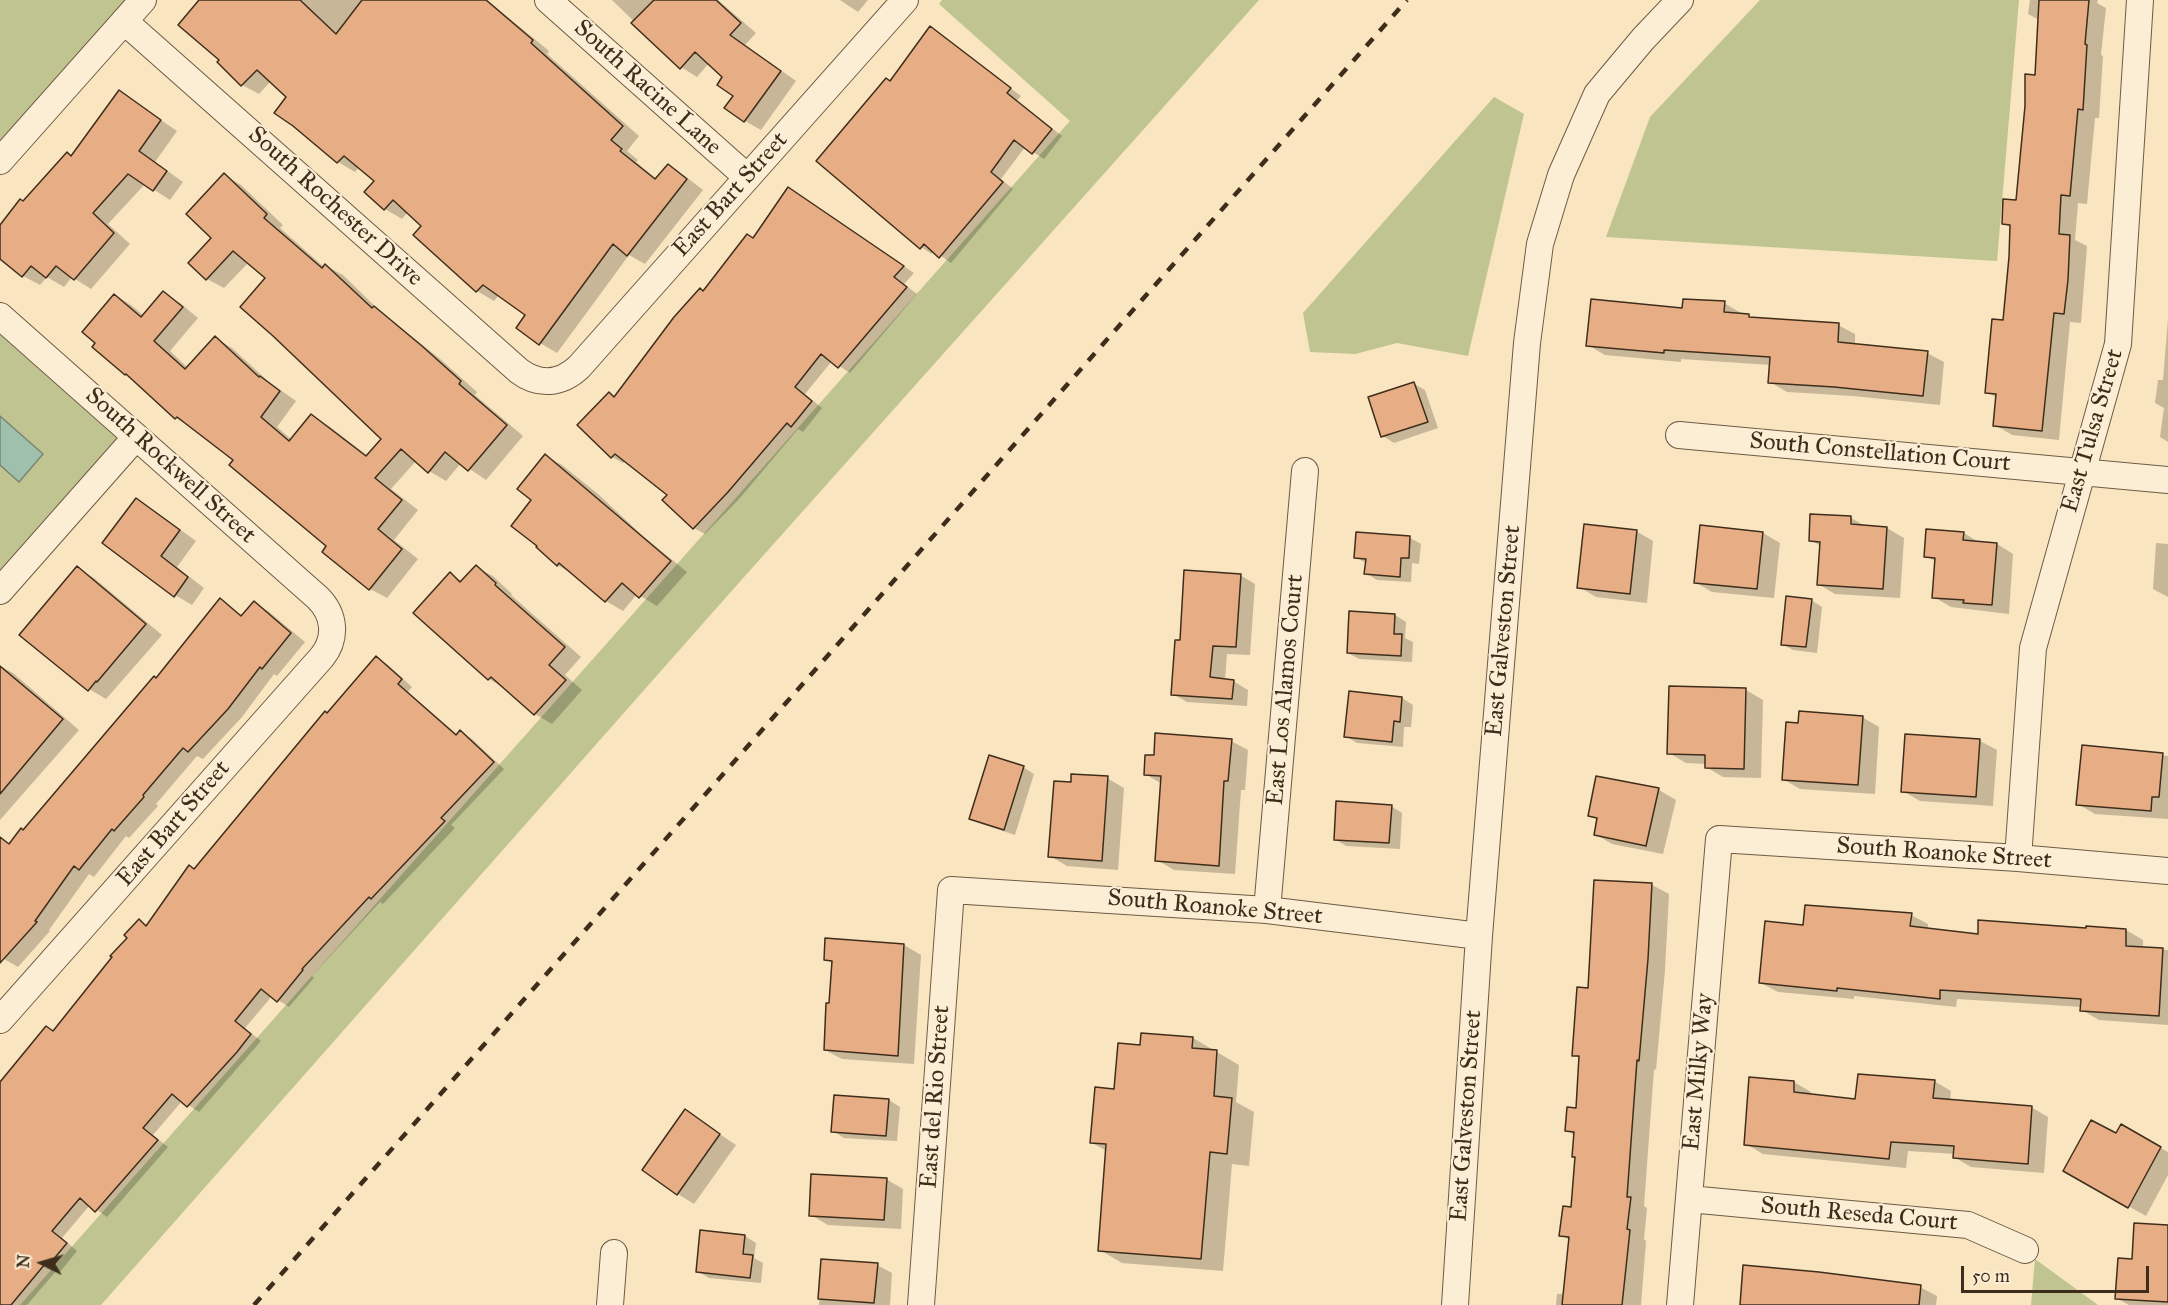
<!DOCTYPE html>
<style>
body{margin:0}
#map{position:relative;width:2168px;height:1305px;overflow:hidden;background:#f9e5bf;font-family:"IM FELL Great Primer",serif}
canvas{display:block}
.north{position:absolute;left:12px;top:1233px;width:60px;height:60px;-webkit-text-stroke:4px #fbeed5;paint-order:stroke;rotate:275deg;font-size:16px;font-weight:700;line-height:24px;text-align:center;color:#3f2d1c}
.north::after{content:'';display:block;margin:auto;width:21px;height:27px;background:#3f2d1c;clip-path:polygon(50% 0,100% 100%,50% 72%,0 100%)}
.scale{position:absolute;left:1961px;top:1266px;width:188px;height:27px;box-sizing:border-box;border:3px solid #3f2d1c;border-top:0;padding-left:8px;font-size:18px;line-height:21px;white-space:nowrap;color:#3f2d1c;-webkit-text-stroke:4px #fbeed5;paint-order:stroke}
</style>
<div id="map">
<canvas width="2168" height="1305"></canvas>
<div class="north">N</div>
<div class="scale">50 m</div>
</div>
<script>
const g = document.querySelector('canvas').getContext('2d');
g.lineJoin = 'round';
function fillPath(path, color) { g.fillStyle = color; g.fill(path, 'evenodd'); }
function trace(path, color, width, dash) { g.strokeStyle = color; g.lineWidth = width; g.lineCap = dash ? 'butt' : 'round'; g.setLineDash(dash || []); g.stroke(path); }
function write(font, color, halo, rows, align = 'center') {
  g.font = font + ' "IM FELL Great Primer",serif'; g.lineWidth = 4.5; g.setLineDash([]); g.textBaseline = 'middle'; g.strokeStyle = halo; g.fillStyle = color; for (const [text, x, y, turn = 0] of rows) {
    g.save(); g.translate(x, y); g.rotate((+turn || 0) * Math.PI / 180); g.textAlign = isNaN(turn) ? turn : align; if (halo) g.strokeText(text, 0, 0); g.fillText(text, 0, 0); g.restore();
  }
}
const green = new Path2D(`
 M0 0H127L0 161Z
 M942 0H1259L728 595 101 1305H20L1070 121 939 4Z
 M1760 0H2019L1997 261 1606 237 1650 117Z
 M1494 97 1524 114 1468 356 1397 343 1355 354 1310 352 1303 313Z
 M0 316 136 437 0 591Z
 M2035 1259 2098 1305H2031Z`);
const water = new Path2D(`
 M0 416 43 454 19 482 0 465Z`);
const shadow = new Path2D(`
 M201 0H487L549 51 547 54 639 136 627 151 638 160 636 162 657 179 668 166 685 176 703 190 645 264 629 255 557 353 540 343 527 315 499 295 494 301 477 291 415 235 423 226 408 212 402 219 385 209 376 181 359 167 355 172 338 162 294 125 288 97 271 81 259 94 242 85 221 60Z
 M612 0H718L756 33 745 45 796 81 761 130 745 121 735 96 724 77 709 63 697 77 681 67Z
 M840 0H868L858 12Z
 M2030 0H2098L2097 3 2106 8 2101 55 2103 56 2099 118H2095L2087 204 2078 203 2075 240 2087 246 2081 323 2070 322 2059 440 2012 435 1995 425 1997 398 1987 392 2004 322 2012 228 2003 223 2017 201 2036 76 2039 20 2028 14Z
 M931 28 1021 96 1017 101 1062 136 1044 159 1025 147 1001 179 1013 189 951 263 934 251 932 254 921 247 891 82Z
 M120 92 177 131 155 162 183 182 170 200 145 184 108 224 130 244 91 289 72 277 64 287 47 277 40 285 23 276 0 257V227L23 202 73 157Z
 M224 175 241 185 283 225 280 228 324 267 326 266 343 275 383 314 439 358 477 392 475 395 523 436 486 480 461 463 446 481 429 471 416 461 391 489 418 510 394 540 418 559 387 598 370 589 328 546 235 459 193 428 176 418 132 377 115 295 131 305 144 316 163 293 180 303 198 318 170 351 188 368 215 338 232 348 269 382 296 401 277 427 292 440 312 416 329 426 368 456 383 439 268 278 249 262 224 288 207 279Z
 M789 189 914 273 904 284 917 294 850 373 832 361 805 394 822 408 803 432 798 429 740 498 705 534 694 528 669 495 626 461 623 463 612 457 579 425 609 394 616 397 704 292 754 239Z
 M1724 303 1741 313V315L1748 316 1754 319 1838 325 1855 334V345L1927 353 1944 362 1940 405 1853 396 1787 392 1770 382 1771 365 1681 359V362L1605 355 1588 345 1684 310Z
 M2168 318V442L2160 437 2164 408 2155 403 2158 380H2163Z
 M1414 384 1425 390 1438 428 1394 443 1383 436Z
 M545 456 562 465 598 494 643 536 687 572 657 606 637 594 623 611 606 601 575 575 557 565 533 500Z
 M136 500 153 510 196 541 177 567 204 588 192 605 175 595Z
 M1812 515 1851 518 1867 527 1887 528 1904 538 1900 598 1835 594 1818 584 1821 546 1810 540Z
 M1636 531 1653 541 1647 603 1596 597 1579 587Z
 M1763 533 1780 543 1774 598 1712 592 1695 582Z
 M1964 533 1980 543 1997 544 2013 554 2009 614 1951 607 1934 597 1936 562 1926 556Z
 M1410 538 1421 544 1419 564 1412 563 1411 582 1377 580 1366 573 1367 564 1356 557Z
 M2156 543 2168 544V597L2153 589Z
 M476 567 493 576 512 594 511 595 581 657 565 675 582 690 552 724 535 714 506 689 489 679 416 613 450 574 463 582Z
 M77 568 94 578 162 635 106 699 89 689Z
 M1240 575 1255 584 1250 655 1227 654 1225 680 1233 681 1248 690 1247 706 1187 702 1173 694 1182 642Z
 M220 600 243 616 254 603 268 611 305 642 277 676 274 674 242 717 203 759 197 756 156 804 158 806 129 838 126 836 94 877 89 874 49 930 50 931 18 967 4 959 0 955V851L10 845 23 831 157 679Z
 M1811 600 1822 607 1817 653 1793 650 1782 644Z
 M1350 613 1395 615 1406 622 1405 638 1413 642 1412 662 1359 659 1348 653Z
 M376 658 387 664 412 687 408 692 458 735 460 732 472 739 504 769 451 825 455 828 383 904 380 902 312 976 314 978 289 1007 272 996 245 1028 261 1041 199 1112 182 1101 153 1135 168 1147 107 1217 90 1205 62 1238 77 1251 60 1272 57 1270 27 1305H0V1082L54 1032 129 938 139 921 148 926Z
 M0 666 13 673 79 730 0 820Z
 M1671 687 1746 690 1763 700 1761 778 1723 777 1706 767 1707 764 1686 763 1669 753Z
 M1402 698 1413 705 1411 727H1404L1403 747 1357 743 1346 736Z
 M1862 717 1879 727 1875 794 1800 789 1783 779 1799 725Z
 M1231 741 1248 750 1245 790H1241L1235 874 1174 870 1157 860 1162 784 1145 774 1155 757Z
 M1980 741 1997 750 1993 806 1920 801 1903 791Z
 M2083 747 2168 756V819L2095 814 2078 804Z
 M1023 767 1034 774 1015 835 982 824 971 818Z
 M1107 778 1124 788 1118 870 1067 866 1050 856 1072 784Z
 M1597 778 1659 790 1676 800 1663 854 1612 844 1595 834 1598 820 1590 815Z
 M1391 806 1402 813 1400 849 1346 846 1335 839Z
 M1652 885 1669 894 1665 970 1656 1070 1654 1069 1644 1206 1647 1208 1644 1239 1646 1241 1641 1305H1556L1557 1294H1565L1571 1241 1561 1235 1572 1209 1577 1158 1575 1136 1566 1130 1577 1109 1581 1059 1574 1055 1589 989Z
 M1911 915 1928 924V930L1979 935 2087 929 2126 930 2143 940V949L2168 950V1025L2099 1020 2082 1010V1007L1957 999 1956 1007 1854 996V999L1778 992 1761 983 1805 926Z
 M827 939 904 945 921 955 914 1064 842 1059 825 1050 833 964 826 959Z
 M1193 1038 1239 1065 1236 1102 1254 1112 1249 1166 1232 1164 1223 1271 1122 1263 1100 1250 1107 1151 1092 1143 1115 1090 1142 1047Z
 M1934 1081 1951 1091 1950 1101 2031 1107 2048 1117 2044 1173 1971 1167 1954 1157 1955 1154 1908 1151 1906 1168 1763 1154 1746 1144 1794 1082 1811 1092V1095L1857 1101Z
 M889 1100 900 1107 897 1141 844 1138 833 1131Z
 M685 1111 736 1145 694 1204 678 1194Z
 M2121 1126 2168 1152V1175L2146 1216 2065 1171 2117 1136Z
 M886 1179 903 1189 901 1229 828 1225 811 1215Z
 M2168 1227V1305H2129L2116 1298 2133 1260Z
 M701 1232 745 1236 756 1243 754 1258 763 1263 761 1283 709 1278 697 1271Z
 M823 1260 877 1265 892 1273 890 1305H819Z
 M1920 1287 1937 1296 1936 1305H1742Z`);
const building = new Path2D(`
 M199 0H300L336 34 362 0H486L533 40 531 43 623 126 611 140 622 149 620 151 655 179 668 164 687 179 627 256 613 244 539 345 516 328 525 315 483 285 476 292 413 235 421 226 393 200 384 210 364 192 374 181 344 156 337 163 293 126 274 113 286 97 257 70 241 86 217 62 219 60 178 25Z
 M654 0H716L741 23 730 35 781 71 744 122 724 108 733 96 717 85 722 77 695 52 680 69 631 23Z
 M2039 0H2089L2085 44 2087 45 2083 110 2078 109 2070 196 2061 195 2059 234 2070 235 2068 280 2064 314 2054 313 2042 431 1993 426 1996 394 1985 393 1992 319 2003 320 2009 257 2010 225 2002 224 2003 199 2016 200 2025 106V74L2035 75Z
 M930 26 1011 88 1007 93 1052 129 1032 154 1014 140 991 172 1003 182 939 258 924 244 920 249 816 161 886 78 890 81Z
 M119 90 161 120 139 151 167 171 153 191 128 174 93 213 114 233 74 280 56 266 46 278 31 266 22 277 0 259V225L20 199 23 201 67 152 71 156Z
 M224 173 267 214 264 218 322 268 325 264 372 308 374 306 422 346 461 381 459 384 507 425 468 471 445 452 428 473 401 449 375 478 402 500 378 529 402 549 369 590 322 552 326 546 229 465 233 460 177 417 175 419 126 374 125 375 92 347 95 343 82 332 114 294 141 317 163 291 183 307 154 341 185 369 215 336 259 377 260 376 280 391 261 417 289 441 311 414 366 456 381 439 273 336 240 307 265 278 233 251 206 280 188 263 211 238 186 214Z
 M788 187 904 266 894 277 907 287 838 368 821 354 795 387 812 401 791 427 787 423 728 492 693 529 662 500 667 495 615 454 611 458 577 425 609 392 614 397 674 317 700 288 703 291 747 234 753 238Z
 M1591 299 1682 308 1683 299 1725 301 1724 312 1749 314V317L1839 323 1838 342 1928 351 1923 396 1834 387 1768 383 1770 357 1664 350V353L1586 346Z
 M1414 382 1428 422 1381 437 1368 397Z
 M545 454 671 561 639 598 622 583 605 602 559 563 557 566 536 547 537 546 511 526 531 500 517 489Z
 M136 498 180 530 161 556 188 577 174 597 102 543Z
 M1810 514 1851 516V524L1887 527 1883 589 1817 585 1820 542 1809 541Z
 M1584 524 1637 530 1630 594 1577 588Z
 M1700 525 1763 532 1757 589 1694 583Z
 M1926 529 1964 532 1963 540 1997 543 1992 605 1963 603 1964 600 1932 598 1935 558 1924 557Z
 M1356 532 1410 536 1409 558H1401L1400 577 1364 574 1366 559 1354 558Z
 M476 565 496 583 495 585 565 647 549 665 566 680 534 715 491 677 488 680 413 613 450 572 460 582Z
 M77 566 146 624 97 682 96 681 88 691 19 635Z
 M1184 570 1241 574 1236 647 1213 646 1210 677 1234 680 1232 699 1171 695 1175 640H1180Z
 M1786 596 1812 599 1806 647 1781 645Z
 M220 598 241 616 254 601 291 633 262 669 260 667 228 709 188 752 183 748 143 795 144 797 114 831 112 829 79 870 74 866 35 921 37 922 0 963V837L9 844 21 828 23 830 154 676 156 678Z
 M1349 611 1395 614 1394 634H1402L1401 656 1347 653Z
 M376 656 402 679 398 684 456 735 460 730 494 762 441 818 445 821 371 899 369 897 302 969 303 970 277 1002 261 989 235 1021 251 1034 237 1052 187 1107 172 1094 143 1128 158 1140 95 1212 80 1198 52 1231 67 1243 48 1266 45 1264 11 1305H0V1082L46 1026 53 1031 112 957 110 956 127 938 124 935 139 919 146 926 189 865 194 869 325 711 327 713Z
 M0 666 63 719 0 794Z
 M1669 686 1746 688 1744 769 1705 768V755L1667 754Z
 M1349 691 1402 697 1400 722 1394 721 1392 742 1344 737Z
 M1799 711 1863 716 1858 785 1782 780 1786 722 1798 723Z
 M1155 733 1232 739 1228 781H1224L1219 866 1155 861 1161 776 1144 775 1145 755H1154Z
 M1905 734 1980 739 1976 797 1901 792Z
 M2082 745 2163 753 2159 797H2152L2151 811 2076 805Z
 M989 755 1024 766 1004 830 969 819Z
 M1071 774 1108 776 1102 861 1048 857 1054 781 1071 782Z
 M1596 776 1659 788 1646 846 1594 835 1597 818 1588 816Z
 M1336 801 1392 805 1389 843 1334 840Z
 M1594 880 1652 883 1648 959 1639 1061 1637 1060 1627 1197H1631L1627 1229 1630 1230 1622 1305H1562L1569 1237 1559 1236 1563 1206 1571 1207 1575 1157H1572L1574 1132 1565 1131 1567 1107 1576 1108 1579 1056H1572L1577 987 1588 988Z
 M1805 905 1912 913 1910 926 1978 934V920L2086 928V926L2126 929V946L2163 948 2159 1016 2080 1011 2081 999 1940 990V999L1837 988V991L1759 983 1765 921 1803 925Z
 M825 938 904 944 898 1056 824 1050 826 1003H829L832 961 824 960Z
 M1141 1033 1193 1037 1192 1048 1217 1050 1214 1096 1232 1098 1227 1154 1210 1152 1201 1259 1098 1251 1106 1144 1090 1143 1095 1087 1114 1089 1118 1043 1140 1045Z
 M1858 1074 1935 1080 1933 1098 2032 1106 2028 1164 1953 1158 1954 1146 1891 1142 1889 1159 1744 1145 1749 1077 1794 1081V1092L1855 1099Z
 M834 1095 889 1099 886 1136 831 1132Z
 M685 1109 720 1134 677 1195 642 1170Z
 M2091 1120 2116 1133 2121 1124 2161 1147 2128 1208 2063 1171Z
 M811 1174 887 1178 884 1220 809 1216Z
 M2134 1223 2168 1225V1302L2115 1299 2118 1258 2132 1259Z
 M700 1230 745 1235 743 1254 753 1255 750 1278 696 1272Z
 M821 1259 878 1263 874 1303 818 1299Z
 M1743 1265 1819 1272 1921 1285 1919 1305H1740Z`);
const street = new Path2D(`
 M548 0 747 177
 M124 21 519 371C539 386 561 384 579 367L905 0
 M0 161 143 0
 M0 316 318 598C335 615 337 638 322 657L0 1020
 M1679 435 2168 480
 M0 591 136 437
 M2018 858 2033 648 2118 344 2140 0
 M1267 910 1305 471
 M1689 1199 1968 1225 2025 1250
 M610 1305 614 1253
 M921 1305 951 890 1267 910 1479 936
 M1455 1305 1479 936 1527 343 1540 244 1561 175 1597 94 1643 39 1680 0
 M1680 1305 1719 839 2018 858 2168 871`);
const rail = new Path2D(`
 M254 1305 1407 0`);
const streetNames = [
 ["South Racine Lane",647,88,42],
 ["East Bart Street",731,195,-48],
 ["South Rochester Drive",335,207,42],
 ["East Tulsa Street",2093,431,-74],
 ["South Constellation Court",1880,453,5],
 ["South Rockwell Street",170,466,42],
 ["East Galveston Street",1504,631,-85],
 ["East Los Alamos Court",1286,690,-85],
 ["East Bart Street",174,824,-49],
 ["South Roanoke Street",1944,854,4],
 ["South Roanoke Street",1215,908,5],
 ["East Milky Way",1699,1072,-85],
 ["East del Rio Street",936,1097,-86],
 ["East Galveston Street",1467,1116,-86],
 ["South Reseda Court",1859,1215,5]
];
fillPath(green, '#bfc490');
fillPath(water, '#9fc0ac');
trace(water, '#798572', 1.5);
fillPath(shadow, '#0003');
fillPath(building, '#e7ae85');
trace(building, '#3f2d1c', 1.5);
trace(street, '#6e5b45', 28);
trace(street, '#fbeed5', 26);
trace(rail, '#3f2d1c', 4.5, [10, 10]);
write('24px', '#3f2d1c', '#fbeed5', streetNames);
</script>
